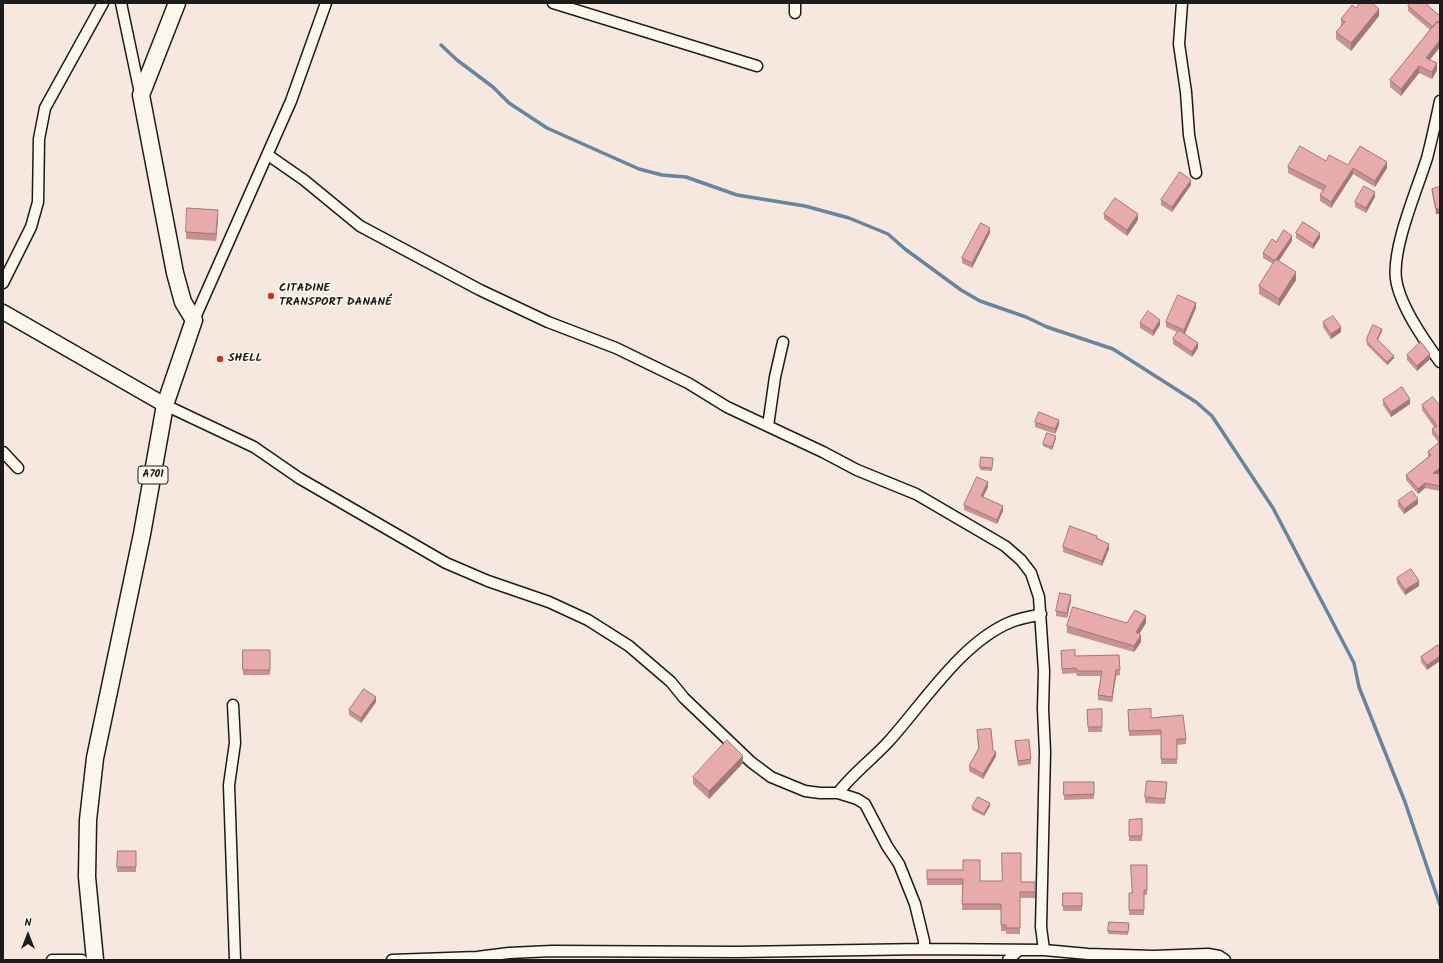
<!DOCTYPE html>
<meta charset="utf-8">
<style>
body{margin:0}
#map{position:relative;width:1443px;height:963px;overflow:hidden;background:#f7e8df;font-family:Kalam,sans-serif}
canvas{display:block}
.frame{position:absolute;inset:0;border:4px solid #1c1c1c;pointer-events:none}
.north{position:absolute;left:8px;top:915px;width:40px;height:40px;-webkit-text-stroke:3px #fbf7ec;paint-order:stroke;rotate:0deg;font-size:11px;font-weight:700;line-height:16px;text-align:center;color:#1c1c1c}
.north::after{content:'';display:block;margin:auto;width:14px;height:18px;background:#1c1c1c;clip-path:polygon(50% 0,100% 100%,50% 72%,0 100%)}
</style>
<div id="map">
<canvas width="1443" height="963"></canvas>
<div class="frame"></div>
<div class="north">N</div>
</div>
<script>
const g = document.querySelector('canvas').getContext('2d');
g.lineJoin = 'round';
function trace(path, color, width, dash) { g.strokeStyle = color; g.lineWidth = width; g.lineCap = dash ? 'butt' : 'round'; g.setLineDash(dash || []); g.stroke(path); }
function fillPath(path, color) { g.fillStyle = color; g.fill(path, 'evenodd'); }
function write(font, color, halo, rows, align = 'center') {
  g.font = font + ' Kalam,sans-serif'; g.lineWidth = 3; g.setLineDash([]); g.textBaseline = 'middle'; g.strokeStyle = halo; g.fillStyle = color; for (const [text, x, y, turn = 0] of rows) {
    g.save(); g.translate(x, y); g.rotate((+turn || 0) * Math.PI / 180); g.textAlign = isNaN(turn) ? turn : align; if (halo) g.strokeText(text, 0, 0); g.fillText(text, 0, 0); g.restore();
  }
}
const stream = new Path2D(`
 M441 45 457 60 493 87 509 103 547 128 639 169 662 175 686 177 737 195 805 206 849 218 888 234 905 249 961 290 980 301 1026 317 1047 327 1113 349 1196 402 1212 416 1273 508 1354 663 1359 687 1405 802 1440 905`);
const street = new Path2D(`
 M121 3 140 93
 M553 3 757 66
 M1182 3 1179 44 1186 92 1189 135 1196 173
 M795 13V3
 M1440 101C1436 120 1432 139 1427 158 1417 190 1392 247 1396 279 1400 306 1424 340 1440 362
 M268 155 304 180 360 226 480 290 548 322 616 348 688 383 727 407 823 452 857 470 916 494 1005 546 1021 560 1031 573 1039 597 1044 671 1043 709 1045 752 1041 927 1044 950
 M3 283 31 227 38 202 39 139 45 108 103 3
 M194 320 291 101 326 3
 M165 405 254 447 299 478 446 563 488 581 549 602 588 620 629 646 671 682 684 698 751 762 771 777 805 791 820 793H838C853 773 873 759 890 740 924 702 963 641 1011 622 1021 618 1031 617 1041 614
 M768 426 775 377 783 342
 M3 452 18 468
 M233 705 235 743 229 785 235 960
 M924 949 1044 950 1088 954 1154 956 1208 954 1219 956 1225 960
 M52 960H82
 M392 960 477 957 509 953 552 951 738 952 924 949V941L915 904 899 864 887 846 865 804 857 799 838 793
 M1008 960 1019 950`);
const secondary = new Path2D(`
 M3 312 165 405`);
const primary = new Path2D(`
 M95 960 87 877 88 820 95 758 142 534 165 405 194 320 183 302 175 273 141 95 177 3`);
const wall = new Path2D(`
 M1408 6 1440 16V47L1430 59 1437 70 1432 79 1419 73 1401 96 1390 87V80L1430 30 1408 11Z
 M1356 8 1379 16 1351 51 1336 39V32L1341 26V19Z
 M1326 161 1348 165 1387 168 1375 187 1353 174 1331 208 1320 201V195L1323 191 1288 173V167Z
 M1191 185 1172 212 1161 205V200Z
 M1440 187V214H1436L1432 194V189Z
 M1375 197 1366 213 1355 207V202Z
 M1104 214 1138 220 1127 236 1104 219Z
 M218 218 216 241 186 239V232Z
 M990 233 972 268 962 263V258Z
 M1296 233 1320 238 1313 249 1296 238Z
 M1292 241 1279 261 1296 280 1279 306 1259 294V286L1273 264 1263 258V253L1276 242Z
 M1196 308 1185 334 1198 348 1192 357 1173 344V339L1177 332 1166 327V322Z
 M1323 322 1341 332 1331 339 1323 327Z
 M1140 323 1160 325 1153 336 1140 328Z
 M1382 331 1378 340 1394 358 1387 365 1367 345V338Z
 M1407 355 1430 359 1417 371 1407 360Z
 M1383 400 1410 404 1391 417 1383 405Z
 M1422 405 1440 406V473L1439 474H1440V491L1425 488 1418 494 1406 480V475L1428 457V452L1439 443 1432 434V429L1434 427 1422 410Z
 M1035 422 1059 425 1055 434 1035 427Z
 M1056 438 1052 450 1043 446V444Z
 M981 457 993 458 992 471 980 470Z
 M988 487 983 497 1003 511 997 524 964 510V505Z
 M1398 501 1418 504 1404 514 1398 506Z
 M1097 538 1109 549 1102 566 1063 552V547Z
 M1397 578 1419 586 1405 595 1397 583Z
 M1071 600 1067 618 1056 616V611Z
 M1127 623H1146L1139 634 1141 642 1134 652 1067 633V626Z
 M1438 645 1427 670 1421 662V657Z
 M243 650H270V675H243Z
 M1061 651 1075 656 1119 655 1120 675 1116 676 1112 702 1098 700V695L1101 676H1077L1076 673 1062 674Z
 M376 702 361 723 349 715V710Z
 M1102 709V732H1088L1087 710Z
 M1128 710 1151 718 1186 739V744L1177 745V764H1161V735L1129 736Z
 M977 730 993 750 996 756 983 779 969 771V766L978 749Z
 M1015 741 1031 759V764L1018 766 1015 746Z
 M743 763 709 799 693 784V777Z
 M1064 782H1094V799L1064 800Z
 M1167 787 1165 804 1145 803V797Z
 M990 806 984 816 972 810V807Z
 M1142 819V841H1129V820Z
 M118 851H136V872H117Z
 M1147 865V895H1144V915H1129V893H1131Z
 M927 870 980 881 1035 882V898H1020V934H1006V931H1001V910H962L963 885H927Z
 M1063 893H1082V911H1063Z
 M1109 922 1129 923 1128 935 1108 934Z`);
const shadedWall = new Path2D(`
 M1379 9V16L1351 51V43Z
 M1440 40V47L1426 65V58Z
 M1437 63V70L1432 79V72Z
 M1419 66V73L1401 96V89Z
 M1387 162V168L1375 187V181Z
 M1353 168V174L1331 208V202Z
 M1191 180V185L1172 212V207Z
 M1375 192V197L1366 213V208Z
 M1436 209H1440V214H1436Z
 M218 210V218L216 241V234Z
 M1138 214V220L1127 236V230Z
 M990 228V233L972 268V263Z
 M1320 233V238L1313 249V244Z
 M1292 236V241L1275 266V261Z
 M1296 272V280L1279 306V299Z
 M1196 303V308L1184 335V330Z
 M1160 320V325L1153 336V331Z
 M1341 327V332L1331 339V334Z
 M1382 329V331L1377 341V339Z
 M1198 343V348L1192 357V352Z
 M1430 354V359L1417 371V366Z
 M1394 356V358L1387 365V362Z
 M1410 399V404L1391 417V412Z
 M1059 420V425L1055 434V429Z
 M1056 436V438L1052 450V447Z
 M1440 468V473L1433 478V473Z
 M988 482V487L981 501V496Z
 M1425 483V488L1418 494V489Z
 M1418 499V504L1404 514V509Z
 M1003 506V511L997 524V520Z
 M1109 544V549L1102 566V561Z
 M1419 581V586L1405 595V590Z
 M1071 595V600L1067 618V613Z
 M1146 616V623L1136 639V632Z
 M1141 635V642L1134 652V646Z
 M1440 656V661L1427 670V665Z
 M1116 670V676L1112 702V697Z
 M376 697V702L361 723V718Z
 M996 752V756L983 779V774Z
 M743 756V763L709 799V791Z
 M990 803V806L984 816V814Z`);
const building = new Path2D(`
 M1360 3H1372L1379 9 1351 43 1336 32 1345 22 1341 19 1352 5 1356 8Z
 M1410 3H1425L1440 16V20L1438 22H1437L1433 27 1408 6Z
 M1437 22 1440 24V40L1426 58 1437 63 1432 72 1419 66 1401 89 1390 80Z
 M1300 146 1326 161 1329 155 1348 165 1360 146 1387 162 1375 181 1353 168 1331 202 1320 195 1326 186 1288 167Z
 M1180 172 1191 180 1172 207 1161 200Z
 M1364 186 1375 192 1366 208 1355 202Z
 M1440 187V209H1436L1432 189Z
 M1115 198 1138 214 1127 230 1104 214Z
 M187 208 218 210 216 234 186 232Z
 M1303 222 1320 233 1313 244 1296 233Z
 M981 223 990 228 972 263 962 258Z
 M1284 230 1292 236 1275 261 1263 253 1272 239 1276 242Z
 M1276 259 1296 272 1279 299 1259 286Z
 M1178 295 1196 303 1184 330 1166 322Z
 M1148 311 1160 320 1153 331 1140 323Z
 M1333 316 1341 327 1331 334 1323 322Z
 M1373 325 1382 329 1377 339 1394 356 1387 362 1367 342V338Z
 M1179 330 1198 343 1192 352 1173 339Z
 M1421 342 1430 354 1417 366 1407 355Z
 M1402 387 1410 399 1391 412 1383 400Z
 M1433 397 1440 406V409L1439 410 1440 411V439L1432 429 1437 426 1422 405Z
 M1039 412 1059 420 1055 429 1035 422Z
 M1047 433 1056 436 1052 447 1043 444Z
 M1440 442V468L1433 473 1440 474V486L1425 483 1418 489 1406 475 1431 455 1428 452Z
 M981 457 993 458 992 468 980 467Z
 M977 477 988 482 981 496 1003 506 997 520 964 505Z
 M1412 491 1418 499 1404 509 1398 501Z
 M1070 526 1097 536 1096 538 1109 544 1102 561 1063 547Z
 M1411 569 1419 581 1405 590 1397 578Z
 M1060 593 1071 595 1067 613 1056 611Z
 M1073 607 1127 623 1135 610 1146 616 1136 632 1141 635 1134 646 1067 626Z
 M1438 645 1440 648V656L1427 665 1421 657Z
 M243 650H270V670H243Z
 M1075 650V656L1119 655 1120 670H1116L1112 697 1098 695 1102 671H1077L1076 668 1062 669 1061 651Z
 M364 689 376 697 361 718 349 710Z
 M1102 709V727H1088L1087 710Z
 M1151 709V718L1183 715 1186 739H1177V759H1161V730L1129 731 1128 710Z
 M991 729 993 750 996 752 983 774 969 766 979 748 977 730Z
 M727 740 743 756 709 791 693 777Z
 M1029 740 1031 759 1018 761 1015 741Z
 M1147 781 1167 782 1165 799 1145 797Z
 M1064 782H1094V794L1064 795Z
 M978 797 990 803 984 814 972 807Z
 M1142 819V836H1129V820Z
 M118 851H136V867H117Z
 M1002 853H1021V882H1035V892H1020V928H1006V925H1001V904H962L963 879H927V870H963V860H980V881H1002Z
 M1131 865H1147V890H1144V910H1129V893H1132Z
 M1063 893H1082V906H1063Z
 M1109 922 1129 923 1128 932 1108 931Z`);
const markers = [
 [271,296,4,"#c8321e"],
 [220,359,4,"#c8321e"]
];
const shields = [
 [153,475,30]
];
const shieldNames = [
 ["A701",153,475]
];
const poiNames = [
 ["CITADINE",279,289],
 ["TRANSPORT DANANÉ",279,303],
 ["SHELL",228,359]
];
trace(stream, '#64869e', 3.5);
trace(street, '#1c1c1c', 13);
trace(secondary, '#1c1c1c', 17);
trace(primary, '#1c1c1c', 19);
trace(street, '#fbf7ec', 10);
trace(secondary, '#fbf7ec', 14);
trace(primary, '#fbf7ec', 16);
fillPath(wall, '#c69392');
fillPath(shadedWall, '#a17877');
fillPath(building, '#e6abaa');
trace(building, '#a17877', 1);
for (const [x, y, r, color] of markers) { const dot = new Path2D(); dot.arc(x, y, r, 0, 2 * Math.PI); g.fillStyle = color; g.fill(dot); trace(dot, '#fbf7ec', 1.5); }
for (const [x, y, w] of shields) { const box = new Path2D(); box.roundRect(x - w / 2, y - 9, w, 18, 3); g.fillStyle = '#fbf7ec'; g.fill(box); trace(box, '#1c1c1c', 1); }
write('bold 11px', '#1c1c1c', null, shieldNames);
write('bold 12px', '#1c1c1c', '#fbf7ec', poiNames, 'left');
</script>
